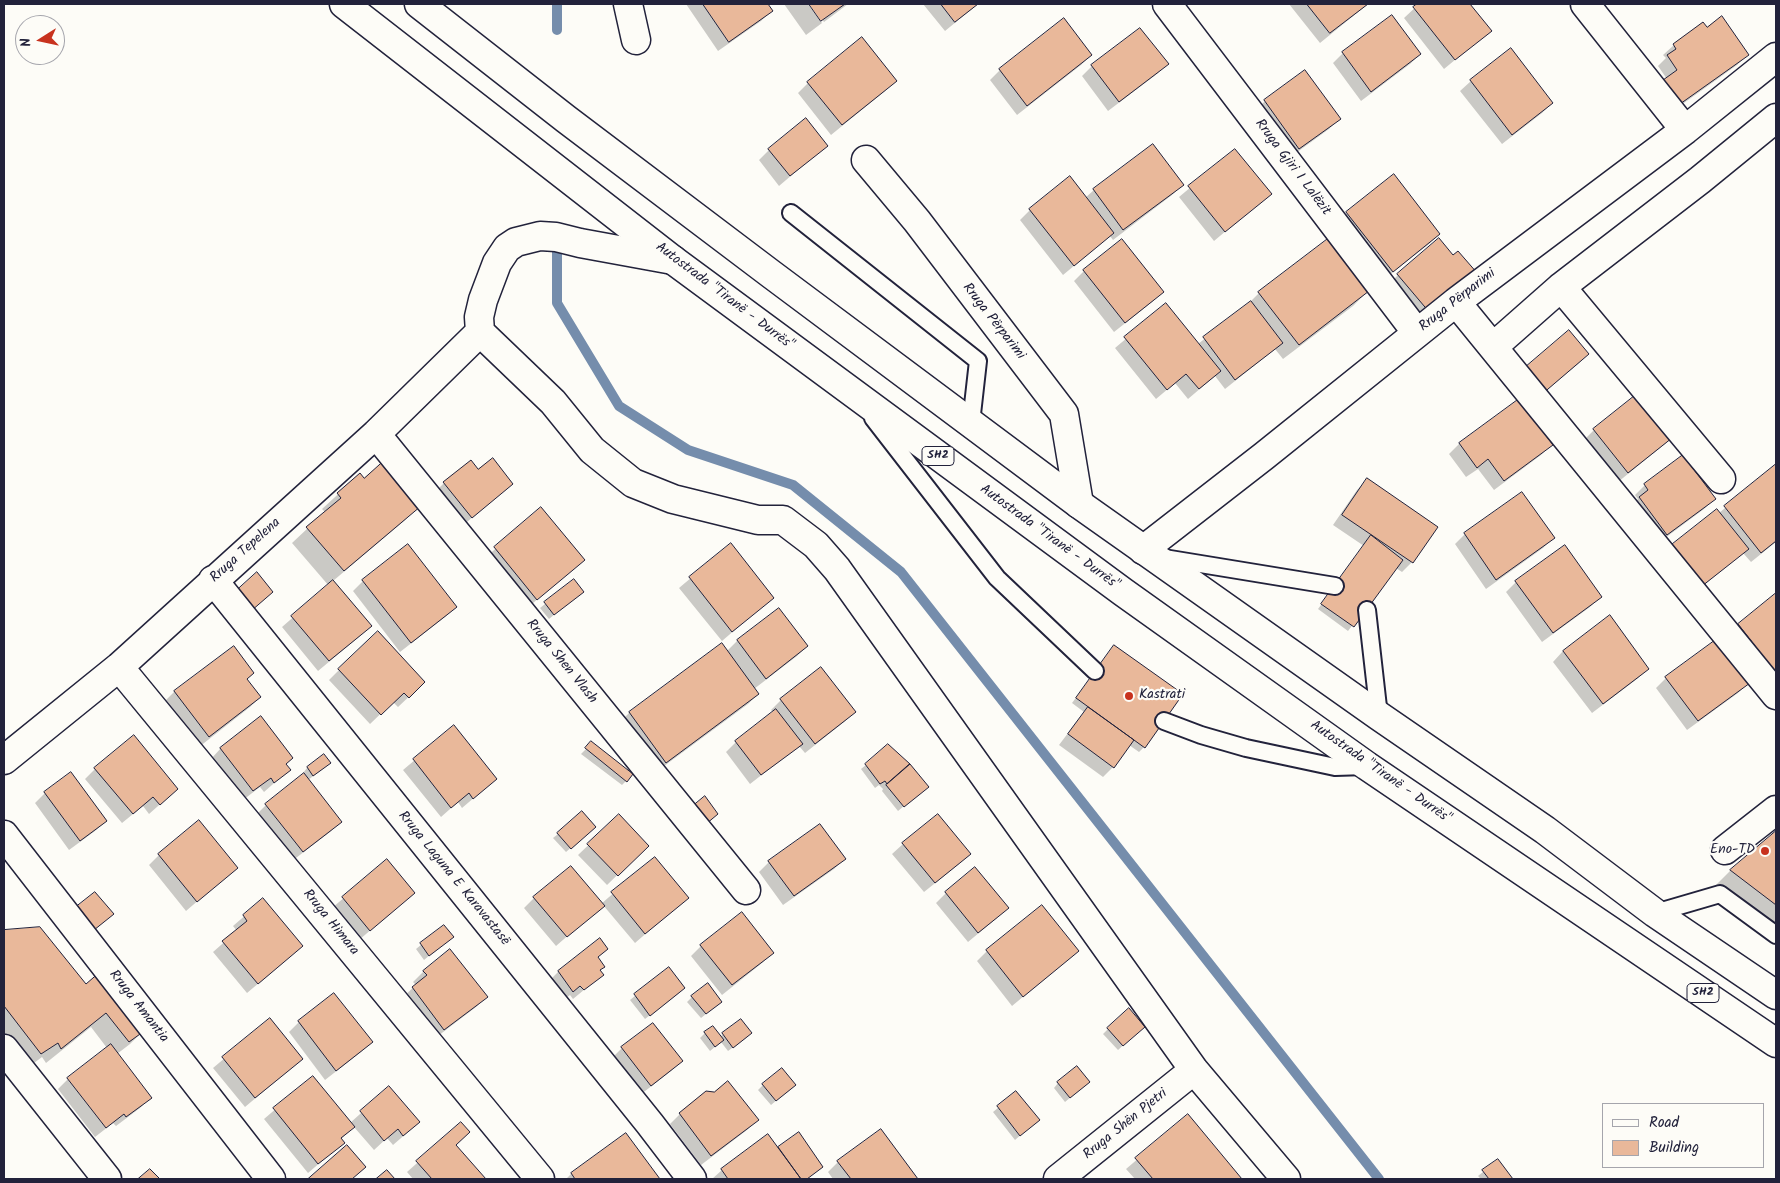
<!DOCTYPE html>
<meta charset="utf-8">
<style>
body{margin:0}
#map{position:relative;width:1780px;height:1183px;overflow:hidden;background:#fdfcf7;font-family:Kalam,sans-serif}
canvas{display:block}
.frame{position:absolute;inset:0;border:5px solid #22223b;pointer-events:none}
.legend{position:absolute;left:1602px;top:1103px;width:162px;height:65px;box-sizing:border-box;background:#fdfcf7;border:1px solid #a5a5ac;margin:0;padding:6px 9px;list-style:none;font-size:15px;color:#22223b}
.legend li{display:flex;align-items:center;gap:10px;height:25px}
.legend b{width:25px;border:1px solid #a5a5ac}
.north{position:absolute;left:15px;top:15px;width:50px;height:50px;box-sizing:border-box;background:#fdfcf7;border:1px solid #a5a5ac;border-radius:50%;rotate:260deg;font-size:14px;font-weight:700;line-height:20px;text-align:center;color:#22223b}
.north::after{content:'';display:block;margin:auto;width:18px;height:22px;background:#c8321e;clip-path:polygon(50% 0,100% 100%,50% 72%,0 100%)}
</style>
<div id="map">
<canvas width="1780" height="1183"></canvas>
<div class="frame"></div>
<ul class="legend">
<li><b style="height:6px;background:#fdfcf7"></b>Road</li>
<li><b style="height:14px;background:#e9b89a"></b>Building</li>
</ul>
<div class="north">N</div>
</div>
<script>
const g = document.querySelector('canvas').getContext('2d');
g.lineJoin = 'round';
function fillPath(path, color) { g.fillStyle = color; g.fill(path, 'evenodd'); }
function trace(path, color, width, dash) { g.strokeStyle = color; g.lineWidth = width; g.lineCap = dash ? 'butt' : 'round'; g.setLineDash(dash || []); g.stroke(path); }
function write(font, color, halo, rows, align = 'center') {
  g.font = font + ' Kalam,sans-serif'; g.lineWidth = 4.5; g.setLineDash([]); g.textBaseline = 'middle'; g.strokeStyle = halo; g.fillStyle = color; for (const [text, x, y, turn = 0] of rows) {
    g.save(); g.translate(x, y); g.rotate((+turn || 0) * Math.PI / 180); g.textAlign = isNaN(turn) ? turn : align; if (halo) g.strokeText(text, 0, 0); g.fillText(text, 0, 0); g.restore();
  }
}
const shadow = new Path2D(`
 M686 4H766L771 11 761 21 718 51Z
 M784 4H808L822 23 806 35Z
 M811 4H848L824 22Z
 M923 4H978L945 31Z
 M1289 4H1368L1320 43Z
 M1419 4H1469L1490 31 1444 69 1404 18Z
 M1140 30 1167 64 1157 74 1108 111 1082 76 1092 66Z
 M1674 45 1747 55 1737 65 1670 113 1654 91 1667 79 1658 66 1666 58 1663 55Z
 M1510 50 1552 103 1542 113 1502 144 1460 91 1471 81Z
 M1343 53 1420 54 1410 64 1361 101 1333 63Z
 M1091 55 1081 65 1017 115 990 80 1000 70Z
 M1305 72 1339 119 1329 129 1289 158 1255 111 1265 101Z
 M808 83 885 91 831 135 798 93Z
 M826 146 779 186 759 160 769 150Z
 M1234 151 1270 194 1214 241 1179 197Z
 M1182 185 1172 195 1113 240 1110 236 1063 275 1020 220 1030 210 1085 198 1094 190Z
 M1347 213 1439 234 1429 244 1382 281 1337 223Z
 M1453 257 1420 323 1388 285 1398 275Z
 M1084 271 1162 292 1152 302 1114 332 1074 281Z
 M1368 291 1353 306 1283 359 1275 349 1225 389 1215 376 1188 399 1175 383 1156 399 1115 348 1166 305 1198 344 1244 308 1259 293Z
 M1588 354 1578 364 1530 404Z
 M1518 400 1551 445 1541 455 1494 490 1478 469 1466 477 1449 454 1459 444Z
 M1594 430 1675 434 1665 444 1618 482 1584 440Z
 M1776 466V542L1751 562 1743 553 1687 599 1719 513Z
 M478 471 512 484 461 527 434 493 444 483Z
 M359 475 364 480 419 506 404 521 333 581 360 636 318 671 282 627 329 586 292 543 325 512 322 509Z
 M1367 480 1412 562 1402 572 1396 568 1348 631 1318 609 1364 546 1333 525 1357 490Z
 M1645 485 1714 499 1704 509 1657 544 1630 508 1638 499 1635 495Z
 M541 509 584 560 526 609 485 558Z
 M1465 534 1553 538 1543 548 1486 589 1455 544Z
 M730 545 772 598 722 641 679 588Z
 M363 581 456 607 445 617 400 652 353 591Z
 M574 581 577 596 549 619 540 608Z
 M1516 582 1600 597 1590 607 1542 642 1506 592Z
 M1776 595V688L1729 635Z
 M778 610 807 646 797 656 754 689 758 694 748 704 656 772 619 723 629 713 722 645 726 652 737 641Z
 M1717 640 1748 683 1738 693 1687 730 1656 688 1666 678Z
 M233 647 246 679 260 697 250 707 199 747 164 702 174 692Z
 M1114 647 1144 747 1139 752 1129 745 1113 767 1103 777 1059 745 1084 712 1072 703Z
 M1563 651 1648 669 1637 679 1592 713 1553 662Z
 M339 670 414 692 398 707 393 702 370 724 329 680Z
 M781 700 854 712 844 722 805 753 799 746 750 784 726 752 736 742 774 713 771 710Z
 M454 727 496 779 462 808 458 802 441 817 403 770Z
 M589 746 626 781 622 785 581 754Z
 M221 748 285 764 289 770 264 792 260 787 243 800 211 759Z
 M324 756V768L308 780 340 821 330 832 292 861 256 815 266 805 304 775 303 773 307 768Z
 M909 764 927 787 898 811 882 791 883 789 879 785 875 788 861 769 866 765Z
 M95 769 166 799 149 814 143 806 122 823 85 779Z
 M45 793 106 821 95 831 69 850 35 803Z
 M619 816 637 856 607 885 578 855Z
 M590 831 566 852 553 838 558 834Z
 M1776 833V940L1711 890 1730 871Z
 M903 844 959 864 924 892 892 854Z
 M159 855 236 868 186 911 149 865Z
 M654 858 687 898 635 943 603 905 556 946 524 908 534 898 601 904Z
 M844 859 834 869 783 905 759 872 769 862Z
 M387 861 414 893 359 940 332 908Z
 M946 893 997 918 968 942 936 903Z
 M263 900 291 956 247 993 213 952 237 931 233 926Z
 M1042 907 1078 951 1012 1006 977 961 987 951Z
 M444 926 452 937 424 960 416 949Z
 M39 928 86 985 145 1029 130 1044 117 1054 150 1098 140 1108 116 1126 113 1123 95 1137 58 1089 68 1079 107 1048 91 1027 46 1063 42 1057 26 1069 4 1040V932Z
 M600 940 606 949 597 958 599 971 602 975 573 999 570 995 562 1001 548 982 558 972Z
 M701 946 772 953 762 963 722 995 691 956Z
 M450 950 486 997 476 1007 434 1039 402 998 416 985 413 982 423 972Z
 M668 969 679 993 645 1019 630 1000Z
 M692 997 716 1006 701 1018 687 1002Z
 M270 1020 302 1059 245 1107 213 1068Z
 M299 1022 371 1042 361 1052 325 1080 289 1032Z
 M652 1024 681 1061 671 1071 640 1095 612 1058 622 1048Z
 M1108 1029 1139 1031 1118 1050 1103 1034Z
 M705 1033 720 1037 723 1034 746 1038 728 1051 721 1042 710 1051 700 1038Z
 M313 1077 350 1123 389 1088 408 1132 393 1145 387 1138 374 1150 354 1127 341 1139 343 1143 308 1173 264 1119Z
 M1058 1083 1083 1087 1065 1102 1054 1088Z
 M763 1085 789 1090 771 1105 758 1090Z
 M1016 1093 1038 1120 1015 1140 993 1112Z
 M680 1114 757 1120 747 1130 701 1165 670 1124Z
 M1188 1116 1241 1179H1135L1126 1169Z
 M461 1124 455 1145 484 1179H413L407 1172Z
 M881 1130 917 1179H833L828 1172 838 1162Z
 M626 1134 658 1179H566L571 1174Z
 M798 1134 822 1167 807 1179H712L722 1170 768 1136 778 1149Z
 M1498 1160 1512 1179H1481L1478 1176Z`);
const stream = new Path2D(`
 M557 4V30
 M557 242V303L619 406 688 450 793 485 901 572 1379 1179`);
const building = new Path2D(`
 M703 4H768L773 11 729 42Z
 M809 4H845L821 21Z
 M941 4H978L955 22Z
 M1307 4H1368L1330 33Z
 M1417 4H1470L1492 31 1455 60 1413 7Z
 M1392 15 1421 54 1371 92 1342 52Z
 M1722 16 1749 55 1680 104 1663 80 1677 70 1667 55 1676 49 1673 44 1703 22 1707 27Z
 M1064 18 1092 55 1027 106 999 69Z
 M1140 28 1169 64 1119 102 1091 65Z
 M862 37 897 81 842 125 807 82Z
 M1511 48 1553 103 1512 135 1470 80Z
 M1305 70 1341 119 1299 149 1264 100Z
 M806 118 828 146 790 176 768 149Z
 M1153 144 1184 185 1123 230 1093 189Z
 M1235 149 1272 194 1225 232 1188 186Z
 M1394 174 1440 234 1393 272 1346 212Z
 M1070 176 1114 233 1074 266 1029 209Z
 M1329 238 1369 291 1299 345 1258 292Z
 M1439 238 1453 255 1458 251 1478 274 1430 313 1397 274Z
 M1122 239 1164 292 1125 323 1083 270Z
 M1251 301 1283 343 1235 380 1203 337Z
 M1166 303 1221 371 1199 389 1186 374 1167 390 1124 337Z
 M1569 330 1589 354 1541 395 1521 371Z
 M1642 390 1677 434 1628 473 1593 429Z
 M1519 399 1553 445 1504 481 1488 459 1477 468 1459 443Z
 M1683 455 1716 499 1667 535 1639 497 1648 490 1644 484Z
 M493 458 513 484 472 518 443 482 471 460 478 469Z
 M384 461 421 506 344 571 306 527 341 498 337 493 360 473 364 478Z
 M1776 464V541L1761 553 1724 506Z
 M1367 478 1438 527 1413 563 1342 515Z
 M1522 492 1555 538 1496 580 1464 533Z
 M541 507 585 560 537 600 494 547Z
 M1717 509 1749 549 1697 590 1665 550Z
 M1371 535 1403 560 1354 627 1321 604Z
 M731 543 774 598 732 632 689 577Z
 M408 544 457 607 411 643 362 580Z
 M1565 545 1602 597 1553 633 1515 581Z
 M257 572 273 592 251 611 235 592Z
 M574 579 584 592 554 615 544 602Z
 M333 580 372 626 329 661 291 616Z
 M1776 593V673L1738 624Z
 M779 608 808 646 766 679 737 640Z
 M1610 615 1649 669 1603 704 1563 651Z
 M378 631 425 682 409 698 404 693 381 715 338 669Z
 M1717 639 1750 683 1698 721 1665 677Z
 M722 643 759 694 666 763 629 712Z
 M1114 645 1183 694 1145 748 1076 698Z
 M234 646 254 673 247 679 261 697 209 737 174 691Z
 M821 667 856 712 815 744 780 699Z
 M1088 707 1134 740 1114 768 1068 734Z
 M776 709 803 744 761 775 735 741Z
 M261 716 293 758 286 764 291 770 274 783 271 778 253 791 220 748Z
 M454 725 497 779 473 799 469 793 451 808 413 759Z
 M134 735 178 789 160 805 153 797 133 814 94 768Z
 M591 741 633 774 627 782 585 748Z
 M888 744 910 764 887 784 885 781 880 784 865 764Z
 M324 754 331 763 313 776 307 767Z
 M910 764 929 787 904 807 886 785Z
 M71 772 107 821 80 841 44 792Z
 M304 773 342 822 303 852 265 804Z
 M705 796 718 814 706 824 693 806Z
 M582 811 596 827 571 849 557 833Z
 M619 814 649 846 618 876 587 844Z
 M938 814 971 854 935 883 902 843Z
 M199 820 238 868 197 902 158 854Z
 M820 824 846 859 794 896 768 861Z
 M1776 831V905L1730 870Z
 M655 857 689 898 645 934 611 892Z
 M387 859 415 893 370 931 342 897Z
 M571 866 605 906 567 937 533 897Z
 M975 867 1009 908 978 933 945 892Z
 M95 892 114 914 94 930 76 907Z
 M263 898 303 946 258 984 222 941 247 921 243 915Z
 M1042 905 1079 951 1023 997 986 950Z
 M742 912 774 953 732 985 700 945Z
 M444 925 454 937 429 956 420 943Z
 M40 927 86 984 101 971 147 1029 129 1042 106 1013 61 1049 58 1043 41 1054 4 1006V930Z
 M600 938 608 949 598 957 605 967 600 970 604 975 584 990 580 986 573 992 558 971Z
 M450 949 488 997 444 1030 412 987 427 975 423 971Z
 M669 967 685 988 650 1016 634 994Z
 M708 983 722 1002 706 1014 691 996Z
 M334 993 373 1042 336 1071 298 1021Z
 M1129 1008 1145 1027 1123 1046 1107 1028Z
 M270 1018 303 1059 255 1098 222 1057Z
 M741 1019 752 1033 733 1048 722 1033Z
 M653 1023 683 1061 651 1086 621 1047Z
 M713 1026 724 1040 715 1047 704 1032Z
 M111 1044 152 1098 126 1117 124 1114 106 1128 67 1078Z
 M1077 1066 1090 1082 1070 1098 1057 1082Z
 M782 1068 796 1085 776 1101 762 1084Z
 M313 1076 355 1127 341 1138 345 1143 318 1164 273 1108Z
 M728 1081 759 1120 711 1156 679 1113 706 1091 714 1092Z
 M389 1086 420 1122 403 1136 398 1129 384 1141 360 1111Z
 M1016 1091 1040 1120 1020 1136 997 1106Z
 M1188 1114 1242 1179H1153L1135 1158Z
 M461 1122 470 1132 456 1145 486 1179H432L416 1161Z
 M881 1129 918 1179H851L837 1161Z
 M799 1132 823 1167 807 1179H801L778 1147Z
 M626 1133 660 1179H575L571 1173Z
 M768 1134 801 1179H728L721 1169Z
 M347 1145 366 1167 352 1179H308Z
 M1498 1159 1513 1179H1489L1482 1170Z
 M150 1169 160 1179H138Z
 M387 1170 395 1179H376Z`);
const lane = new Path2D(`
 M791 213 978 361 971 423
 M873 418 997 578 1095 671
 M1164 558 1335 586
 M1367 610 1379 716
 M1164 721 1201 735 1246 748 1335 767 1366 766
 M1655 913 1720 894 1776 935`);
const street = new Path2D(`
 M628 4 636 40
 M1167 4 1417 333
 M1585 4 1685 130
 M866 160 917 221 1064 414 1079 504
 M673 260 580 243 556 237 540 236 516 242 507 248 497 263 483 300 479 317 480 332 553 402 592 450 633 483 673 499 758 520H783L816 545 837 569 1194 1070 1286 1179
 M1561 287 1721 479
 M1456 302 1776 695
 M1493 347 1561 287 1700 180 1776 118
 M376 434 746 890
 M1143 550 1264 456 1456 302 1685 130 1776 57
 M213 580 650 1124 692 1179
 M119 667 540 1179
 M4 760 119 667 376 434 480 332
 M4 835 271 1179
 M1725 850 1776 810
 M4 1049 107 1179
 M1058 1179 1194 1070`);
const highway = new Path2D(`
 M344 4 673 260 1123 592 1367 766 1776 1043
 M419 4 566 119 771 274 1079 504 1379 716 1545 830 1655 913 1776 995`);
const markers = [
 [1129,696,5,"#c8321e"],
 [1765,851,5,"#c8321e"]
];
const shields = [
 [938,456,32],
 [1703,993,32]
];
const shieldNames = [
 ["SH2",938,456],
 ["SH2",1703,993]
];
const streetNames = [
 ["Rruga Gjiri I Lalëzit",1292,168,53],
 ["Autostrada \"Tiranë - Durrës\"",724,297,37],
 ["Rruga Përparimi",1458,301,-38],
 ["Rruga Përparimi",993,322,52],
 ["Autostrada \"Tiranë - Durrës\"",1049,538,36],
 ["Rruga Tepelena",246,551,-42],
 ["Rruga Shen Vlash",561,662,51],
 ["Autostrada \"Tiranë - Durrës\"",1380,773,35],
 ["Rruga Laguna E Karavastasë",453,879,51],
 ["Rruga Himara",330,923,51],
 ["Rruga Amantia",138,1007,52],
 ["Rruga Shën Pjetri",1126,1125,-39]
];
const poiNames = [
 ["Kastrati",1139,696],
 ["Eno-TD",1755,851,"right"]
];
fillPath(shadow, '#0003');
trace(stream, '#758dac', 10);
fillPath(building, '#e9b89a');
trace(building, '#22223b', 1);
trace(lane, '#22223b', 20);
trace(street, '#22223b', 31);
trace(highway, '#22223b', 31);
trace(lane, '#fdfcf7', 16);
trace(street, '#fdfcf7', 28);
trace(highway, '#fdfcf7', 28);
for (const [x, y, r, color] of markers) { const dot = new Path2D(); dot.arc(x, y, r, 0, 2 * Math.PI); g.fillStyle = color; g.fill(dot); trace(dot, '#fdfcf7', 2); }
for (const [x, y, w] of shields) { const box = new Path2D(); box.roundRect(x - w / 2, y - 9.5, w, 19, 4); g.fillStyle = '#fdfcf7'; g.fill(box); trace(box, '#22223b', 1); }
write('bold 12px', '#22223b', null, shieldNames);
write('14px', '#22223b', '#fdfcf7', streetNames);
write('14px', '#22223b', '#fdfcf7', poiNames, 'left');
</script>
